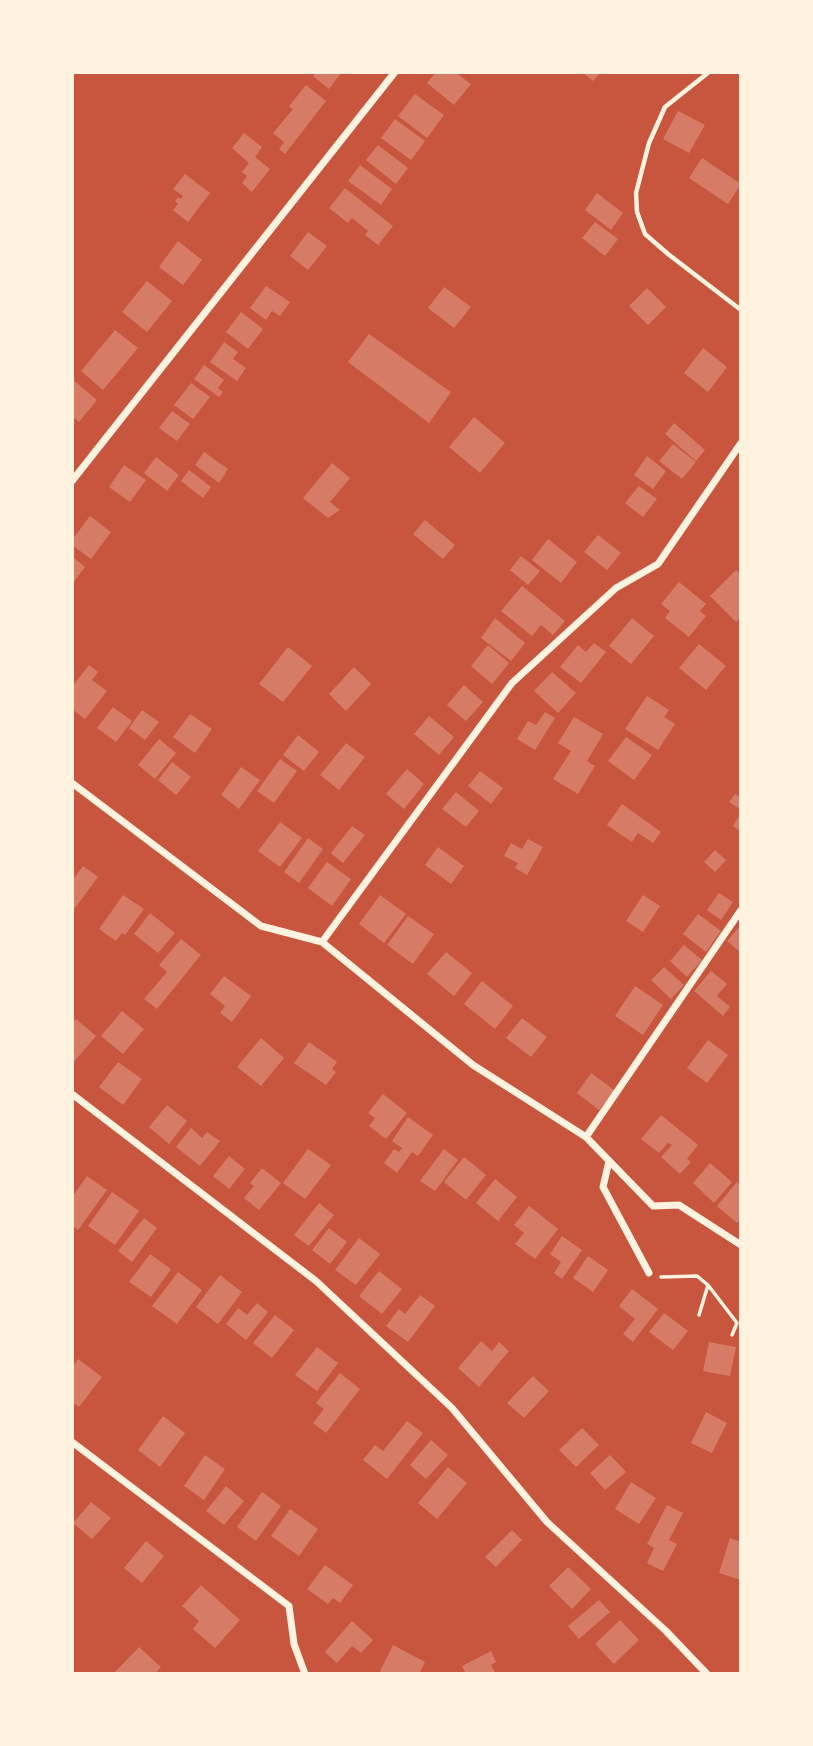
<!DOCTYPE html>
<style>
body{margin:0}
#map{position:relative;width:813px;height:1746px;overflow:hidden;background:#c8553d;font-family:"Golos Text",sans-serif}
canvas{display:block}
.frame{position:absolute;inset:0;border:74px solid #fff3e0;pointer-events:none}
</style>
<div id="map">
<canvas width="813" height="1746"></canvas>
<div class="frame"></div>
</div>
<script>
const g = document.querySelector('canvas').getContext('2d');
g.lineJoin = 'round';
function fillPath(path, color) { g.fillStyle = color; g.fill(path, 'evenodd'); }
function trace(path, color, width, dash) { g.strokeStyle = color; g.lineWidth = width; g.lineCap = dash ? 'butt' : 'round'; g.setLineDash(dash || []); g.stroke(path); }
const building = new Path2D(`
 M316 72H342L329 89 313 76Z
 M436 72H455L471 84 454 105 427 83Z
 M582 72H601L593 81Z
 M306 85 326 101 285 154 279 149 284 142 273 133 293 109 289 106Z
 M415 94 444 115 427 138 398 116Z
 M678 111 705 125 689 153 663 139Z
 M395 119 425 141 411 160 381 138Z
 M244 133 262 147 255 157 270 169 252 192 242 183 247 176 242 172 249 163 232 148Z
 M378 145 408 168 396 184 366 160Z
 M702 158 741 184 728 204 689 178Z
 M360 165 392 189 381 205 348 181Z
 M185 174 210 193 188 222 173 210 178 204 175 201 178 197 181 199 183 196 173 189Z
 M345 188 393 226 378 245 365 235 368 231 352 218 348 223 329 208Z
 M597 193 623 213 611 230 585 210Z
 M595 222 618 239 605 256 582 238Z
 M308 232 327 246 308 270 290 256Z
 M178 241 202 260 183 285 159 267Z
 M147 281 172 301 147 332 122 312Z
 M266 286 290 302 280 316 272 311 266 320 250 308Z
 M444 287 471 307 454 328 428 308Z
 M647 288 666 307 648 325 629 306Z
 M241 312 263 329 248 349 226 332Z
 M115 330 138 348 103 390 81 371Z
 M369 334 451 392 429 423 348 362Z
 M224 342 238 352 233 359 246 368 237 381 210 362Z
 M703 348 727 367 708 392 684 373Z
 M204 365 224 380 218 388 223 392 219 397 194 379Z
 M72 379 97 400 79 422 72 416Z
 M191 383 210 397 193 419 174 405Z
 M172 411 190 424 177 441 159 428Z
 M474 417 505 443 480 473 449 447Z
 M674 423 705 450 696 461 665 434Z
 M673 444 696 462 682 479 659 461Z
 M204 452 228 469 219 483 195 465Z
 M647 456 666 471 653 489 634 475Z
 M156 457 179 475 167 491 144 473Z
 M332 463 350 478 330 502 340 510 328 518 303 498Z
 M124 465 146 480 130 502 109 487Z
 M189 470 211 487 203 498 181 481Z
 M639 486 657 499 643 517 625 503Z
 M90 516 111 532 91 559 72 545V540Z
 M425 520 455 545 443 559 413 534Z
 M598 535 621 553 607 570 584 552Z
 M548 539 577 562 561 583 532 560Z
 M72 556 85 567 72 584Z
 M521 556 540 571 528 585 510 570Z
 M736 570 741 575V617L736 622 710 596Z
 M679 582 706 604 700 611 706 616 689 637 665 618 670 611 661 604Z
 M522 586 565 621 553 635 541 625 532 636 501 611Z
 M495 618 525 643 511 661 481 638Z
 M632 618 654 636 631 664 609 646Z
 M594 643 606 652 581 683 560 667 578 645 586 652Z
 M699 644 726 666 706 690 679 668Z
 M488 645 509 663 492 684 471 666Z
 M288 647 312 666 283 702 259 684Z
 M89 665 98 672 92 680 107 691 85 719 72 709V687Z
 M354 667 371 684 346 711 329 694Z
 M552 672 576 693 558 713 534 691Z
 M464 685 483 702 466 721 447 705Z
 M647 696 669 710 664 717 675 724 658 750 625 729Z
 M113 707 132 721 116 742 97 728Z
 M142 710 159 722 145 740 129 728Z
 M545 712 555 718 535 750 517 739 528 721 536 725Z
 M190 714 212 729 195 753 173 737Z
 M429 716 454 737 439 755 414 734Z
 M574 717 603 734 587 761 595 766 578 794 553 779 571 751 558 743Z
 M298 735 319 752 304 771 283 755Z
 M626 737 652 755 634 780 608 761Z
 M159 739 176 753 155 779 138 765Z
 M346 743 365 757 339 790 320 775Z
 M280 759 297 771 274 803 257 791Z
 M172 762 191 777 176 795 158 780Z
 M241 767 260 780 239 809 221 795Z
 M407 769 424 784 404 809 386 794Z
 M480 771 503 788 491 804 468 786Z
 M456 792 479 811 466 827 442 809Z
 M735 794 741 798V810L729 802Z
 M622 804 661 832 653 843 638 833 632 842 607 825Z
 M741 813V832L733 826Z
 M280 822 302 838 280 867 258 851Z
 M352 826 365 835 343 863 331 853Z
 M308 838 323 849 299 883 284 872Z
 M528 839 543 847 527 875 515 868 518 863 504 856 511 843 522 849Z
 M438 847 464 866 451 884 425 865Z
 M715 850 726 860 715 872 704 862Z
 M327 862 351 879 332 906 308 888Z
 M83 866 98 877 75 908 72 905V881Z
 M719 893 733 902 721 920 707 910Z
 M123 895 144 909 125 935 122 933 116 941 99 929Z
 M380 895 406 914 384 943 359 924Z
 M643 895 660 906 643 932 626 921Z
 M150 913 175 933 158 953 134 934Z
 M698 914 721 931 706 952 683 934Z
 M408 916 434 934 413 964 387 945Z
 M741 925V953L727 941Z
 M181 939 201 955 157 1009 144 999 167 972 159 965Z
 M684 945 702 960 687 977 670 961Z
 M446 952 472 973 454 996 427 974Z
 M664 967 684 985 671 999 651 980Z
 M711 971 727 984 717 996 730 1007 723 1016 694 991Z
 M224 976 251 996 232 1022 220 1013 225 1006 210 994Z
 M482 981 513 1006 495 1029 464 1004Z
 M635 986 663 1005 643 1035 615 1016Z
 M122 1011 144 1029 123 1054 101 1036Z
 M522 1018 547 1037 531 1057 506 1038Z
 M76 1019 96 1036 72 1064V1024Z
 M261 1038 284 1058 261 1086 237 1067Z
 M708 1040 728 1055 707 1083 687 1068Z
 M309 1042 337 1062 332 1069 336 1072 326 1085 294 1063Z
 M118 1062 142 1079 123 1105 99 1087Z
 M591 1073 614 1090 599 1110 577 1093Z
 M383 1094 407 1113 386 1139 369 1126 375 1118 368 1113Z
 M167 1105 187 1121 169 1144 149 1127Z
 M661 1115 698 1145 687 1159 691 1162 680 1174 661 1157 672 1145 668 1143 659 1153 641 1139Z
 M408 1117 433 1135 418 1156 412 1152 397 1173 384 1163 394 1149 399 1152 402 1148 392 1141Z
 M191 1128 202 1138 207 1132 220 1141 200 1166 176 1147Z
 M308 1149 331 1165 305 1199 283 1183Z
 M444 1149 458 1160 435 1191 420 1181Z
 M229 1156 245 1169 229 1189 213 1176Z
 M464 1157 486 1175 466 1200 444 1182Z
 M710 1163 732 1182 714 1203 693 1183Z
 M262 1168 281 1183 259 1210 244 1198 254 1186 250 1183Z
 M87 1176 107 1190 78 1230 72 1225V1197Z
 M495 1179 517 1197 498 1221 476 1203Z
 M737 1182 741 1186V1218L737 1223 717 1206Z
 M112 1192 139 1211 115 1245 88 1226Z
 M319 1203 334 1215 309 1246 294 1235Z
 M529 1206 558 1229 535 1259 515 1244 524 1233 514 1225Z
 M144 1218 157 1228 132 1262 118 1251Z
 M329 1228 347 1242 330 1264 312 1250Z
 M562 1236 582 1250 562 1279 554 1273 561 1262 550 1254Z
 M359 1238 380 1254 356 1285 335 1270Z
 M150 1254 171 1269 151 1297 129 1282Z
 M588 1256 608 1270 593 1292 573 1278Z
 M379 1271 402 1289 382 1314 359 1296Z
 M178 1272 202 1290 177 1324 152 1306Z
 M220 1275 242 1292 218 1324 196 1307Z
 M632 1289 658 1309 633 1342 623 1334 635 1319 619 1306Z
 M420 1295 435 1306 408 1342 386 1326 399 1309 405 1314Z
 M257 1303 268 1312 246 1340 226 1324 238 1308 247 1315Z
 M664 1313 688 1331 673 1350 649 1332Z
 M275 1315 294 1330 272 1358 253 1343Z
 M481 1341 492 1351 499 1342 509 1351 479 1387 458 1368Z
 M709 1342 736 1347 730 1376 703 1371Z
 M317 1347 338 1363 317 1391 295 1375Z
 M78 1359 102 1377 79 1407 72 1402V1368Z
 M340 1373 360 1389 326 1433 313 1423 324 1409 316 1403Z
 M533 1376 549 1391 524 1418 507 1403Z
 M706 1412 727 1423 712 1453 691 1443Z
 M163 1416 185 1433 160 1467 138 1450Z
 M407 1421 423 1433 387 1479 363 1460 375 1445 383 1451Z
 M582 1428 599 1445 576 1467 559 1450Z
 M431 1440 448 1455 426 1479 410 1465Z
 M205 1455 225 1469 204 1500 184 1486Z
 M610 1455 626 1472 605 1490 590 1473Z
 M448 1467 467 1483 437 1519 418 1503Z
 M631 1482 656 1498 639 1524 615 1509Z
 M226 1486 244 1501 224 1525 206 1511Z
 M262 1492 281 1506 256 1541 237 1527Z
 M91 1502 111 1518 92 1539 73 1523Z
 M667 1505 683 1513 669 1540 677 1544 663 1571 647 1563 654 1548 647 1544Z
 M290 1509 318 1529 299 1556 271 1536Z
 M512 1530 522 1540 496 1567 485 1557Z
 M730 1538 741 1542V1580L719 1573Z
 M146 1541 164 1556 142 1583 124 1568Z
 M325 1565 353 1585 340 1603 333 1598 328 1604 307 1589Z
 M568 1567 591 1589 572 1609 549 1586Z
 M201 1585 240 1620 215 1648 193 1629 199 1621 182 1606Z
 M599 1600 610 1612 579 1639 568 1626Z
 M620 1620 639 1640 614 1664 595 1644Z
 M352 1621 373 1640 361 1653 352 1646 337 1663 325 1652Z
 M393 1645 425 1662 419 1674H386L380 1671Z
 M139 1647 161 1667 155 1674H113Z
 M491 1651 496 1662 491 1665 496 1674H466L462 1666Z`);
const path = new Path2D(`
 M661 1277 697 1276 708 1285 699 1315
 M708 1285 737 1323 732 1335`);
const service = new Path2D(`
 M709 72 665 107 649 143 636 193 637 212 645 234 668 254 741 310`);
const minor = new Path2D(`
 M72 481 395 72
 M72 783 261 926 322 942 473 1065 586 1137 653 1206 679 1205 741 1245
 M322 942 512 683 616 588 658 564 741 443
 M72 1094 316 1281 452 1408 547 1522 666 1631 707 1674
 M586 1137 741 910
 M609 1161 603 1187 649 1273
 M72 1442 289 1606 294 1644 305 1674`);
fillPath(building, '#d67c66');
trace(path, '#fff3e0', 3.5);
trace(service, '#fff3e0', 4.5);
trace(minor, '#fff3e0', 7);
</script>
